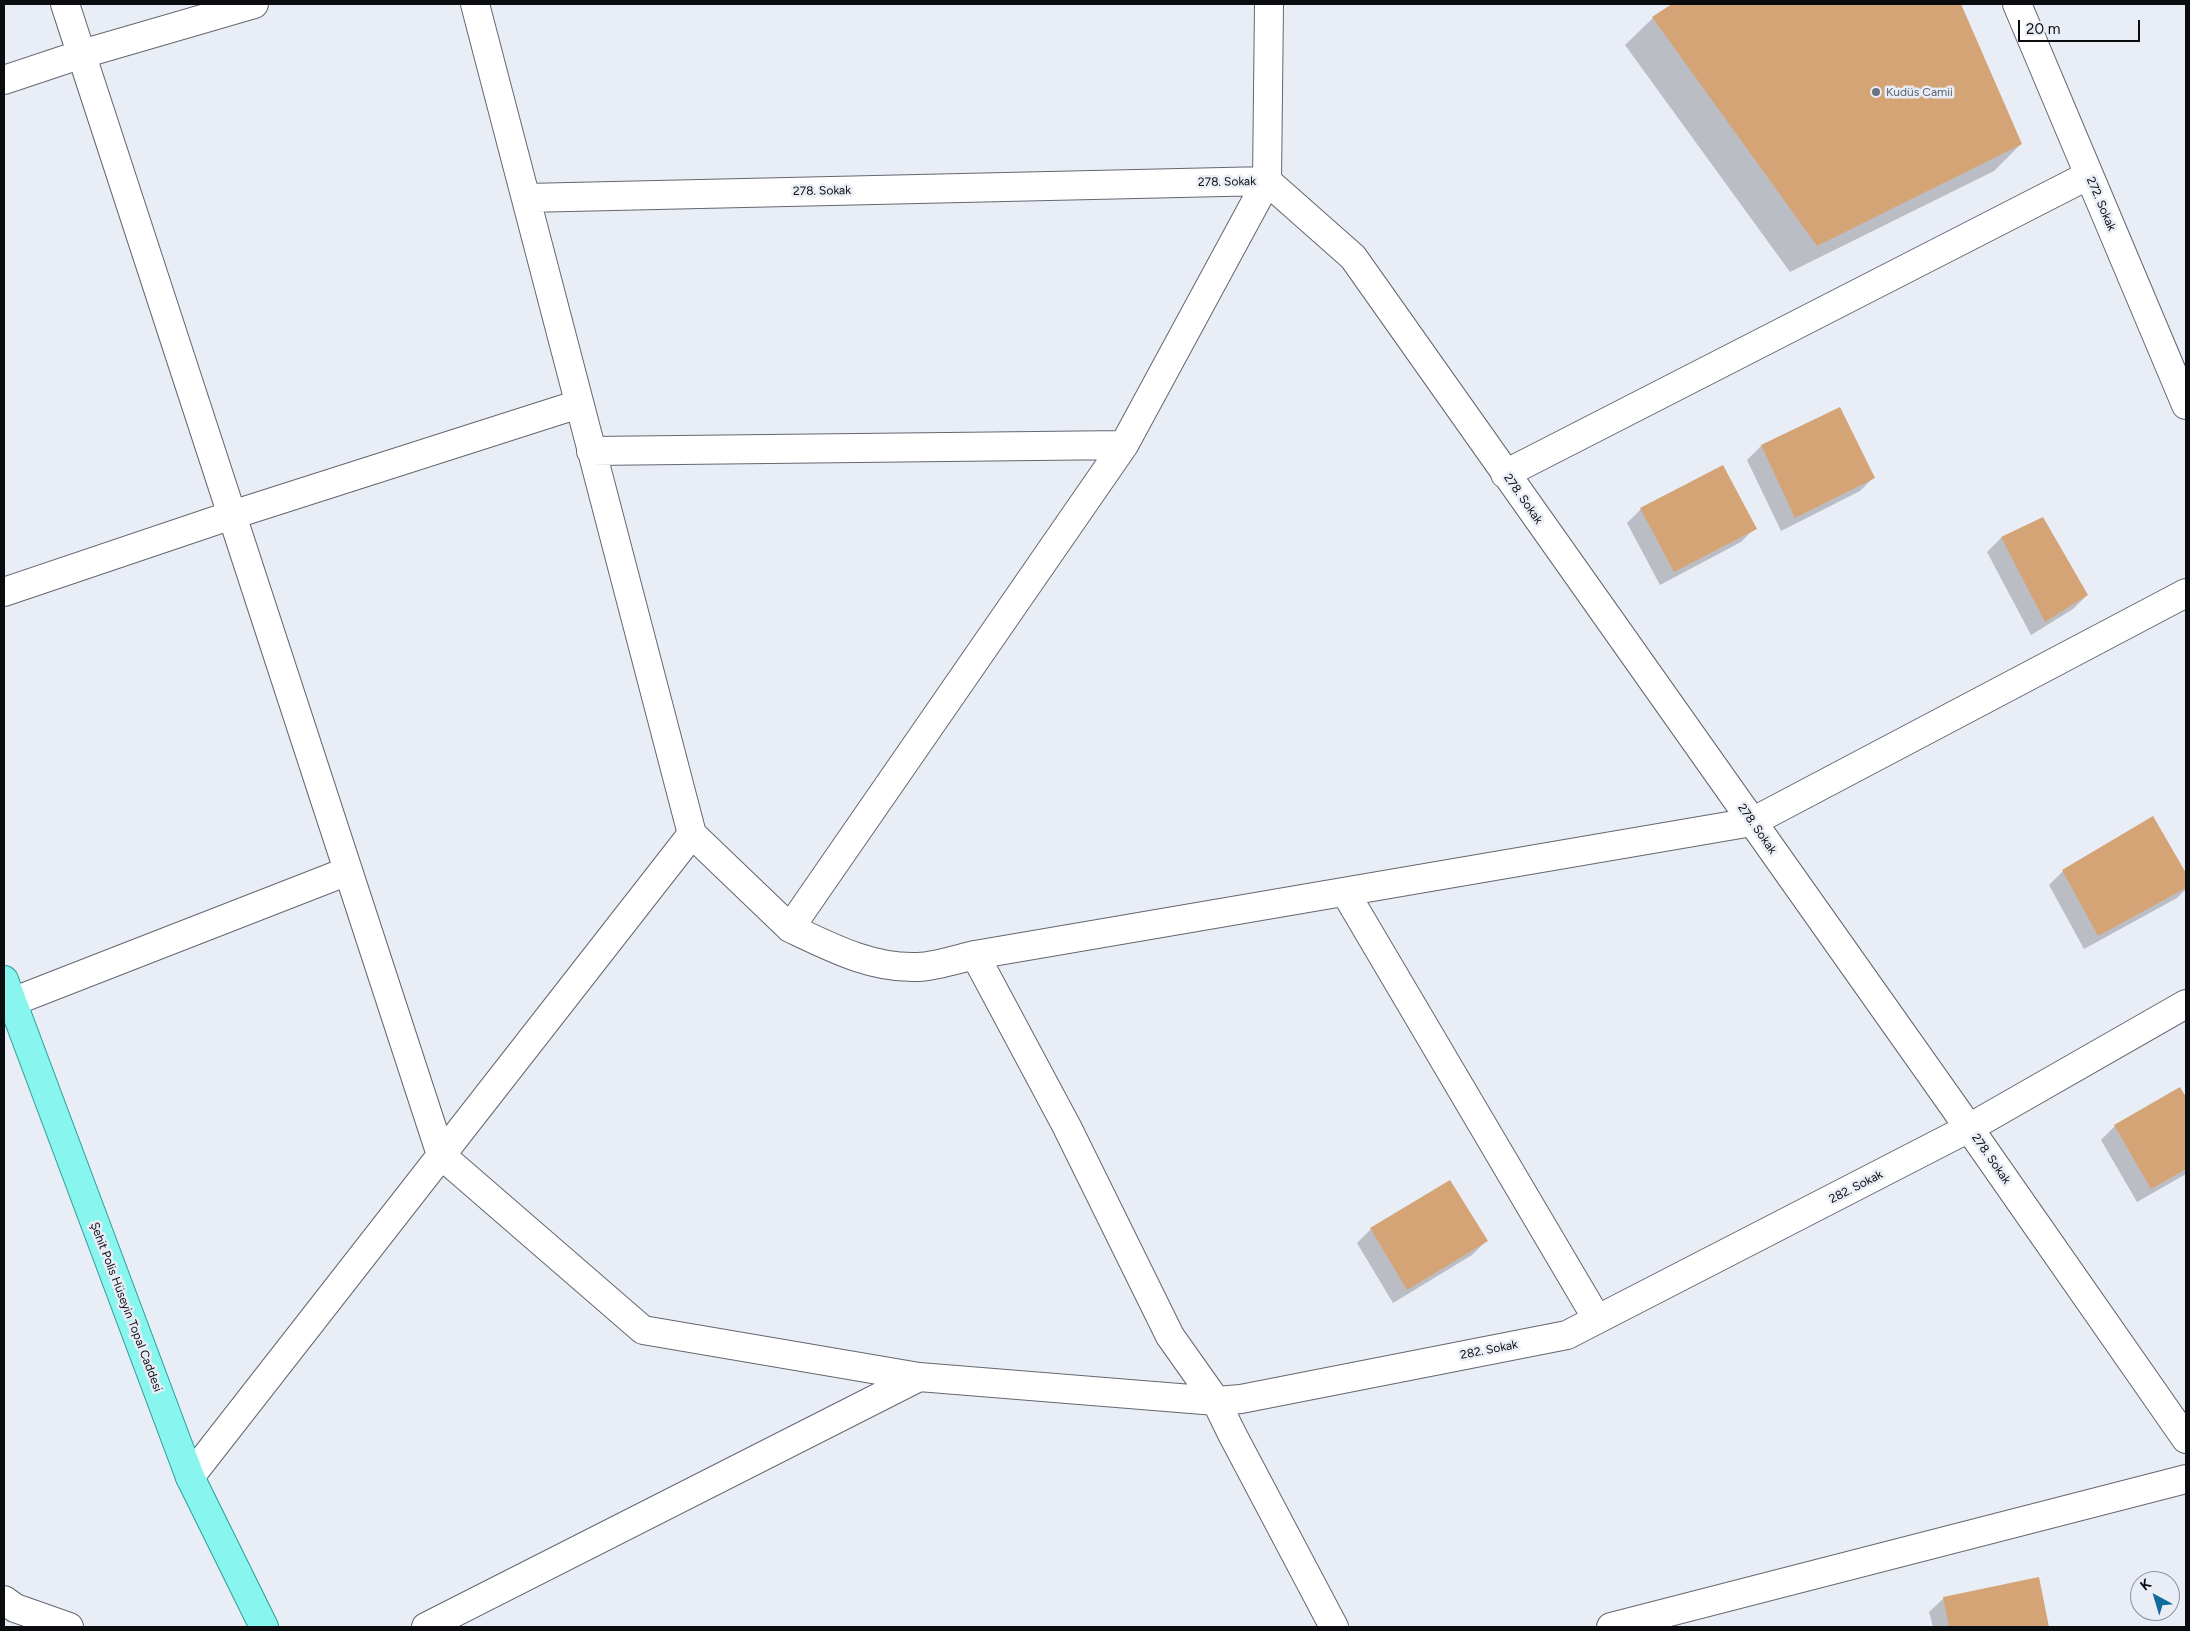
<!DOCTYPE html>
<meta charset="utf-8">
<style>
body{margin:0}
#map{position:relative;width:2190px;height:1631px;overflow:hidden;background:#e9edf6;font-family:Figtree,sans-serif}
canvas{display:block}
.frame{position:absolute;inset:0;border:5px solid #0b0c0f;pointer-events:none}
.north{position:absolute;left:2130px;top:1571px;width:50px;height:50px;box-sizing:border-box;background:#e9edf6;border:1px solid #90939a;border-radius:50%;rotate:321deg;font-size:14px;font-weight:700;line-height:20px;text-align:center;color:#0b0c0f}
.north::after{content:'';display:block;margin:auto;width:18px;height:22px;background:#126c9b;clip-path:polygon(50% 0,100% 100%,50% 72%,0 100%)}
.scale{position:absolute;left:2018px;top:20px;width:122px;height:22px;box-sizing:border-box;border:2px solid #0b0c0f;border-top:0;padding-left:6px;font-size:15px;line-height:18px;white-space:nowrap;color:#0b0c0f;-webkit-text-stroke:4px #e9edf6;paint-order:stroke}
</style>
<div id="map">
<canvas width="2190" height="1631"></canvas>
<div class="frame"></div>
<div class="north">K</div>
<div class="scale">20 m</div>
</div>
<script>
const g = document.querySelector('canvas').getContext('2d');
g.lineJoin = 'round';
function fillPath(path, color) { g.fillStyle = color; g.fill(path, 'evenodd'); }
function trace(path, color, width, dash) { g.strokeStyle = color; g.lineWidth = width; g.lineCap = dash ? 'butt' : 'round'; g.setLineDash(dash || []); g.stroke(path); }
function write(font, color, halo, rows, align = 'center') {
  g.font = font + ' Figtree,sans-serif'; g.lineWidth = 5; g.setLineDash([]); g.textBaseline = 'middle'; g.strokeStyle = halo; g.fillStyle = color; for (const [text, x, y, turn = 0] of rows) {
    g.save(); g.translate(x, y); g.rotate((+turn || 0) * Math.PI / 180); g.textAlign = isNaN(turn) ? turn : align; if (halo) g.strokeText(text, 0, 0); g.fillText(text, 0, 0); g.restore();
  }
}
const shadow = new Path2D(`
 M1674 4H1959L2021 144 1994 171 1790 272 1625 45 1653 18Z
 M1840 408 1874 477 1860 491 1781 531 1747 460 1761 446Z
 M1641 509 1755 528 1741 542 1660 585 1627 523Z
 M2042 519 2087 595 2073 609 2031 635 1987 552 2001 538Z
 M2153 817 2186 875V889L2177 898 2084 949 2049 885 2063 871Z
 M2180 1089 2186 1100V1174L2137 1202 2101 1140 2115 1126Z
 M1371 1229 1486 1241 1472 1255 1393 1303 1357 1243Z
 M2038 1578 2048 1627H1933L1929 1612 1944 1598Z`);
const building = new Path2D(`
 M1672 4H1961L2022 144 1817 246 1652 17Z
 M1840 407 1875 478 1795 518 1761 445Z
 M1723 465 1757 529 1674 572 1640 508Z
 M2043 517 2088 595 2045 622 2001 537Z
 M2153 816 2186 873V888L2098 936 2062 870Z
 M2180 1087 2186 1097V1169L2151 1189 2114 1125Z
 M1450 1180 1488 1241 1407 1290 1370 1228Z
 M2039 1577 2049 1627H1949L1943 1597Z`);
const minor = new Path2D(`
 M65 4 441 1155 643 1330 919 1377 1216 1401
 M475 4 692 834 790 928 1124 445 1267 181 1269 4
 M2017 4 2186 405
 M4 80 82 54 254 4
 M526 198 1267 181 1353 257 1969 1128 2186 1439
 M591 451 1124 445
 M1505 474 2089 175
 M4 592 232 515 579 404
 M1345 892 1597 1319
 M790 928C830 947 872 969 918 967 937 966 957 959 975 955L1752 822 2186 593
 M975 955 1067 1127 1170 1336 1216 1401
 M12 1002 348 871
 M190 1477 692 834
 M4 1600 15 1608 69 1627
 M426 1627 919 1377
 M1334 1627 1231 1432 1216 1401 1241 1399 1567 1335 1969 1128 2186 1004
 M1611 1627 2186 1479`);
const major = new Path2D(`
 M4 980 190 1477 264 1627`);
const markers = [
 [1876,92,5,"#6b7280"]
];
const worshipNames = [
 ["Kudüs Camii",1886,92]
];
const streetNames = [
 ["278. Sokak",1227,182,-1],
 ["278. Sokak",822,191,-1],
 ["272. Sokak",2101,204,67],
 ["278. Sokak",1523,499,55],
 ["278. Sokak",1757,829,55],
 ["278. Sokak",1991,1159,55],
 ["282. Sokak",1856,1187,-27],
 ["Şehit Polis Hüseyin Topal Caddesi",126,1307,69],
 ["282. Sokak",1489,1350,-11]
];
fillPath(shadow, '#0003');
fillPath(building, '#d5a476');
trace(minor, '#64676f', 30);
trace(major, '#299f98', 30);
trace(minor, '#fff', 28);
trace(major, '#88f5ee', 28);
for (const [x, y, r, color] of markers) { const dot = new Path2D(); dot.arc(x, y, r, 0, 2 * Math.PI); g.fillStyle = color; g.fill(dot); trace(dot, '#e9edf6', 2); }
write('12px', '#5b616d', '#e9edf6', worshipNames, 'left');
write('12px', '#0b0c0f', '#e9edf6', streetNames);
</script>
